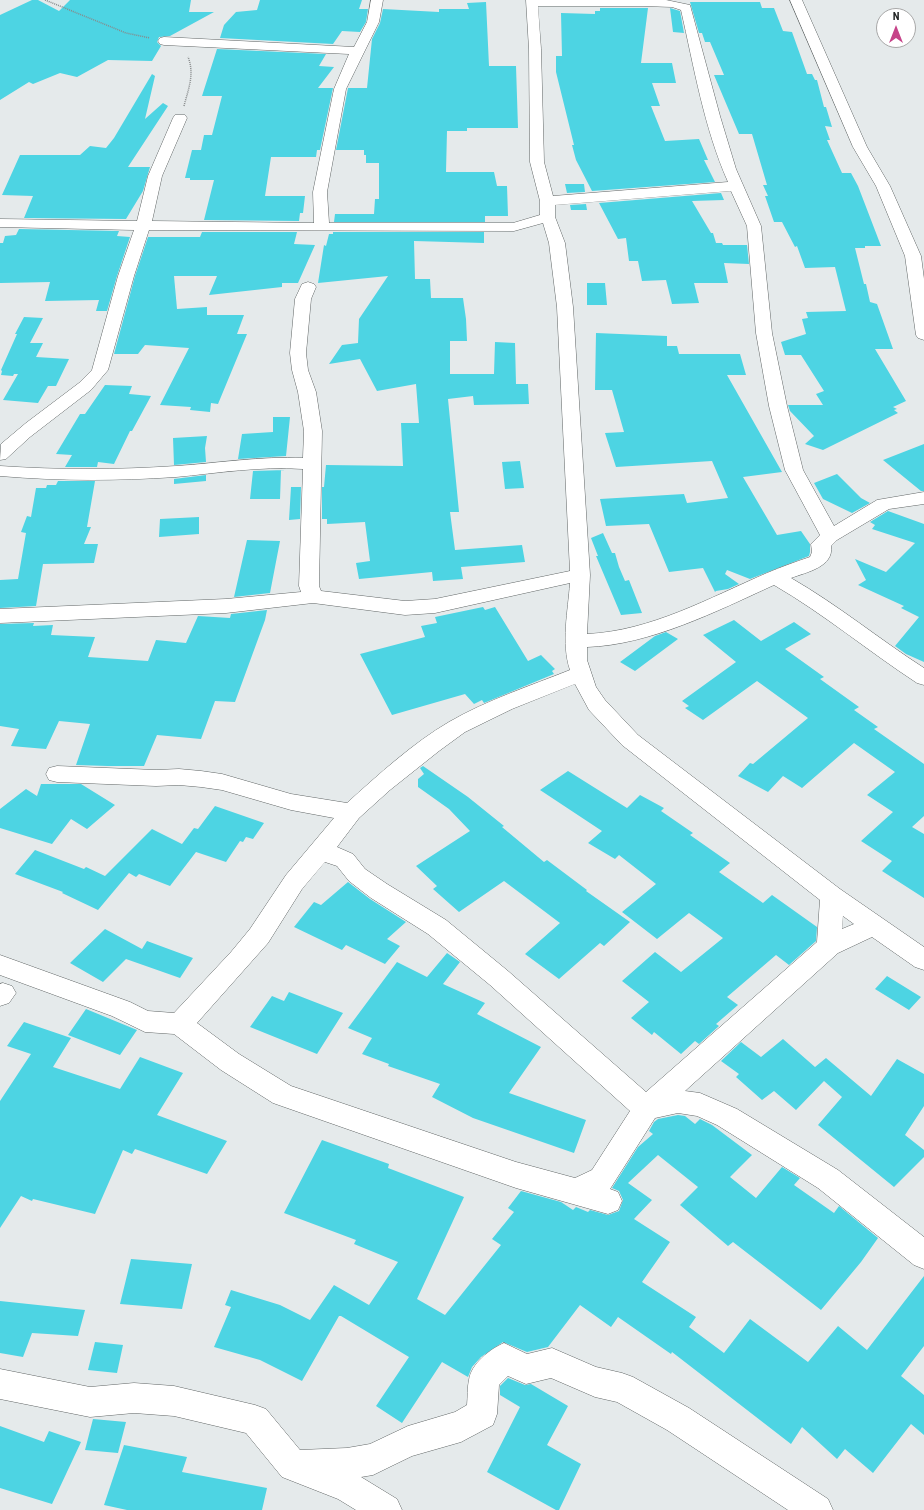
<!DOCTYPE html>
<style>
body{margin:0}
#map{position:relative;width:924px;height:1510px;overflow:hidden;background:#e5eaeb;font-family:"Roboto Condensed",sans-serif}
canvas{display:block}
.north{position:absolute;left:876px;top:8px;width:40px;height:40px;box-sizing:border-box;background:#fff;border:1px solid #a7a7a7;border-radius:50%;rotate:0deg;font-size:11px;font-weight:700;line-height:16px;text-align:center;color:#222424}
.north::after{content:'';display:block;margin:auto;width:14px;height:18px;background:#c64389;clip-path:polygon(50% 0,100% 100%,50% 72%,0 100%)}
</style>
<div id="map">
<canvas width="924" height="1510"></canvas>
<div class="north">N</div>
</div>
<script>
const g = document.querySelector('canvas').getContext('2d');
g.lineJoin = 'round';
function fillPath(path, color) { g.fillStyle = color; g.fill(path, 'evenodd'); }
function trace(path, color, width, dash) { g.strokeStyle = color; g.lineWidth = width; g.lineCap = dash ? 'butt' : 'round'; g.setLineDash(dash || []); g.stroke(path); }
const building = new Path2D(`
 M32 0H38L59 11 70 0H191L189 12H214L170 36 159 37 157 42 161 46 152 61 108 60 77 77 60 73 33 84 29 82 0 100V15Z
 M260 0H362L359 9H368L366 22 360 32 342 31 333 44 220 38 224 25 236 12 257 10Z
 M486 2 489 66H516L518 128H467V131H447L446 172H494L497 186H507L508 216H485V222H334L335 214H374L375 199H379V163H366V155H364V150H336L348 88H367L372 39 380 23 383 9 439 12V9H469L467 3Z
 M690 2H760L762 8H774L783 31 792 32 807 74H812L815 80H817L824 107H826L832 127 825 126 830 140H827L842 173H851L858 186 881 246H865V248H855L864 284H866L870 302 877 304 893 349H875L906 401 893 407 897 409 894 410 898 413 823 450 805 444 814 436 790 411 788 405H823L816 394 824 391 801 355H785L781 342 806 334 802 319 808 318 806 312 846 311 835 267 805 268 797 246 795 247 782 222H774L765 196H768L763 185H767L752 134H739L714 75H724L710 42H705L702 33H699Z
 M600 8H648L641 63H672L676 83H652L660 106H651L665 141 699 139 708 160H704L715 182 592 191 576 160 572 145H574L556 72V56H562L561 13 595 14V11H600Z
 M670 8 680 11 684 33 673 32Z
 M217 49 326 54 319 66 334 67 318 88H333L320 150H317L316 157H271L265 196H305L303 213H300L299 221 204 220 214 180H190V178H185L192 150H201L204 135H212L222 96H202Z
 M152 74 155 76 145 119 163 103 168 106 128 167H150L143 191 126 219 24 218 33 196 2 195 20 155H80L90 146 106 148 114 138Z
 M565 184H584L585 192 567 193Z
 M721 193 724 200 692 201 711 233H713L716 243H722L723 245H747L749 264 724 263 728 283H694L699 303 672 304 666 280 642 281 638 261H629L626 238 618 239 599 203Z
 M586 204 587 210H571L570 205Z
 M19 229 119 231 117 236 130 237 117 276 107 311H96L99 300 45 301 50 282 0 283V243H3L5 236 16 235Z
 M202 232H297L294 244 315 245 298 283H282V287L209 295 217 276H174L177 309 207 307V315H244L237 334H247L218 404 211 403 210 412 190 410 191 407 160 405 189 348 145 345 138 354H114L135 276 148 237H200Z
 M333 232H484V243L414 241 415 279H430L431 298H463L466 319 467 341H450V374H494L495 342 515 343 516 384H528L529 404 474 405 473 396 448 399 459 512H450L455 550 522 545 525 562 461 567 463 579 433 581 432 572 359 579 356 563 370 561 365 522 327 524V519H322V487H324L326 465 403 466 401 423H419L416 384 377 391 360 359 329 364 342 345 358 343 359 319 388 276 318 283 324 245 326 246 329 234H333Z
 M587 283H605L607 305H587Z
 M24 317 43 318 30 343H43L36 357 69 359 56 386H48L38 403 3 400 18 374H14L13 376 1 375 2 371 1 370 17 334H15Z
 M596 333 667 336V346H677L679 354H740L746 375H727L782 472 743 477 777 535 801 531 810 544V552L809 556 750 579 727 570 725 574 739 584 728 589 716 591 715 592 703 568 669 572 649 524 606 526 600 499 684 494 687 503 728 498 712 461 616 467 605 433 624 432 612 390H595Z
 M105 385 132 386 129 394 151 396 132 431H130L114 464 98 462 97 467H65L72 455 56 454 80 414H85Z
 M273 417H290L286 456 238 459 242 434 273 432Z
 M207 436 205 448 206 462 174 465 173 438Z
 M924 444V491H921L883 460Z
 M520 461 524 488 505 489 502 462Z
 M281 470 280 499H250L253 471 285 470Z
 M837 474 861 498 870 503 852 513 823 499 814 483Z
 M206 475V481L174 484V479Z
 M58 481H95L87 527H91L84 544H98L94 563 43 564 36 606 0 608V580L18 579 26 533 21 532 27 516 31 517 36 488H46L47 485H56Z
 M291 487H301L300 519 289 520Z
 M888 511 924 524V662L906 654 895 646 919 617 901 608 904 606 858 585 866 580 855 559 886 572 915 543 872 529 875 525 870 522Z
 M199 517V534L159 537 160 519Z
 M603 533 612 553H615L619 567 625 581 629 580 642 613 621 615 596 556H598L591 538Z
 M247 540 280 541 270 593 234 597Z
 M483 607 485 610 495 607 528 661 541 655 555 669 552 671 554 674 484 703 482 700 474 704 465 694 392 715 360 654 425 637 421 626 437 623 435 617Z
 M267 610 265 620 235 702 215 701 201 739 157 735 144 766H108L76 765 90 724 59 721 46 749 11 746 19 729 0 726V624L34 623 33 626 53 625 51 635 95 637 88 657 148 661 156 640 186 643 198 616 230 618 231 614Z
 M734 620 761 641 794 622 811 634 785 649 824 677 820 679 859 707 854 710 878 727 874 729 924 764V816L912 827 924 834V898L882 871 892 861 861 841 893 812 867 795 895 772 854 743 802 788 783 776 768 792 738 776 750 763 753 764 808 718 757 681 703 720 685 708 689 706 682 701 736 662 703 635Z
 M666 632 678 639 635 671 620 662 655 636Z
 M423 766 468 797 504 826 502 827 544 862 547 860 587 890 586 891 630 922 604 946 600 943 559 979 525 954 560 923 504 881 459 912 433 889 437 886 416 866 470 831 449 809 418 787V779L424 774 420 768Z
 M568 771 627 808 640 795 664 808 661 811 693 833 690 835 730 863 719 872 763 903 772 895 817 927 816 941 789 965 776 955 727 997 738 1005 716 1024 719 1026 699 1044 695 1041 681 1054 654 1032 652 1035 631 1018 649 1002 622 981 655 952 681 972 723 938 689 913 657 939 622 912 656 884 619 855 615 859 588 843 602 831 540 790Z
 M41 784H81L115 805 87 829 71 819 52 844 0 828V809L26 789 37 796Z
 M215 806 264 823 253 839 246 837 243 842 240 841 226 862 196 852 170 886 139 874 136 877 129 873 98 910 62 893 63 892 15 874 35 850 84 869 86 867 105 876 152 829 182 844 194 828 198 829Z
 M348 882 370 899 406 922 387 939 400 946 385 964 346 945 342 950 294 927 314 902 321 905Z
 M105 929 142 949 147 941 193 958 180 978 126 959 103 982 70 963Z
 M447 953 460 962 443 984 485 1003 477 1014 541 1047 509 1093 586 1120 574 1153 473 1118 432 1097 440 1084 388 1066 389 1064 362 1054 372 1038 348 1028 397 962 427 977Z
 M887 976 921 997 909 1010 875 989Z
 M289 992 343 1013 317 1054 250 1027 272 996 284 1001Z
 M86 1009 137 1030 120 1055 68 1035Z
 M24 1022 71 1038 53 1067 120 1089 140 1057 183 1073 157 1115 227 1141 207 1174 135 1149 132 1154 123 1150 95 1214 33 1199 32 1201 21 1196 0 1228V1101L31 1054 7 1046Z
 M783 1039 815 1067 826 1058 871 1096 897 1059 924 1074V1106L905 1135 924 1150V1157L894 1187 818 1125 842 1097 824 1081 796 1110 774 1091 762 1100 736 1077 739 1074 721 1061 741 1042 761 1057Z
 M678 1115 685 1116 695 1124 700 1119 712 1125 752 1155 730 1177 756 1198 782 1167 800 1178 794 1185 834 1213 839 1206 878 1238 861 1262 821 1310 733 1242 728 1246 680 1205 698 1187 658 1155 628 1183 652 1200 634 1219 670 1242 642 1282 696 1317 689 1327 724 1353 750 1319 808 1362 838 1326 867 1350 924 1276V1346L901 1376 924 1395V1435L911 1424 873 1473 845 1449 837 1459 802 1427 791 1444 672 1352 671 1354 618 1317 611 1327 580 1305 548 1347 527 1352 503 1342 481 1357 472 1367 468 1377 442 1362 402 1423 376 1406 409 1357 341 1316H339L302 1381 260 1360 214 1347 231 1307 225 1305 231 1290 280 1305 310 1320 334 1285 369 1305 398 1262 354 1244 356 1240 284 1213 322 1140 389 1164 388 1168 464 1197 417 1299 445 1315 501 1245 492 1239 514 1212 508 1208 521 1191 561 1202 573 1210 576 1207 588 1212 590 1210 608 1215 619 1211 623 1200 619 1191 612 1188 638 1147 653 1134 649 1131 654 1122 658 1119Z
 M131 1259 192 1264 182 1309 120 1304Z
 M0 1301 85 1310 78 1336 32 1333 23 1357 0 1353Z
 M95 1342 123 1345 117 1373 88 1370Z
 M508 1378 525 1385 531 1384 568 1406 547 1445 581 1464 559 1510H556L487 1472 520 1407 500 1395V1386Z
 M93 1419 126 1422 118 1453 85 1450Z
 M0 1426 44 1442 49 1431 81 1442 52 1504 0 1488Z
 M124 1445 187 1457 182 1472 267 1488 262 1510H127L104 1505Z`);
const path = new Path2D(`
 M45 0 126 33 150 38
 M184 106C188 90 195 74 188 57`);
const minor = new Path2D(`
 M371 0H383L379 22 346 89 327 192 329 223H513L540 215V201L530 162 529 49 526 0H666L690 5 720 116 736 169 761 226 772 333 787 406 803 470 834 526 877 500 924 492V504L889 509 837 540 831 546C834 567 807 572 791 578 838 605 879 639 924 668V685L917 683C868 651 824 614 774 585 717 611 650 645 587 647V660L596 687 605 700 638 735 840 889 924 947V970L915 967 872 937 838 953 685 1091 700 1093 737 1109 838 1170 924 1237V1269L914 1265 818 1188 717 1125 697 1116 678 1113 655 1118 610 1189 618 1192 622 1201 618 1210 608 1214 516 1188 273 1103 221 1070 174 1034 145 1032 112 1016 0 975V955L130 1002 148 1011 174 1013 231 952 250 929 286 875 334 818 291 810 222 790 201 787 179 785 156 786 57 782 49 780 46 774 49 768 57 766 156 770 179 769 201 771 222 774 291 794 347 803C378 775 413 743 449 722 487 700 530 686 570 670 561 643 568 611 570 583L435 613 405 615 313 603 226 613 0 623V609L226 599 301 592 299 586 303 469C260 466 218 473 176 477 117 481 59 481 0 476V466C59 470 117 470 176 466 219 463 261 456 303 458L304 431 298 392 292 370 290 353 295 299 302 284 308 282 314 284 316 287 311 299 306 353 308 370 316 392 322 431 319 586 321 591 405 601 435 599 570 571 557 307 549 243 543 223 514 231 149 230 134 276 108 370 91 390 30 437 6 459 0 460 1 444 26 423 79 383 92 370 118 276 134 230 0 227V219L137 221 148 176 173 118 175 115H185L187 118 162 176 152 221 314 223 313 192 334 89 349 54 164 45 160 44 158 41 160 38 164 37 354 47 367 22ZM538 6H643L672 7 681 10C694 67 704 128 728 182L553 196 544 162 541 49ZM731 191 747 226 756 333 769 406 785 470 820 535 811 544 812 552 810 557C795 562 781 567 767 573 709 598 651 631 587 634L590 575 573 307 565 243 555 217V205ZM575 684 589 710 622 745 820 900 817 942 646 1092 508 971 446 920 387 884 365 869 353 854 337 847 359 818 390 790 439 751 465 732 512 709ZM325 862 337 866 349 881 371 898 428 934 490 985 630 1111 592 1170 575 1178 516 1162 291 1086 239 1054 197 1023 268 943 302 889ZM843 916 854 924 842 929Z
 M790 0H802L867 147 890 186 921 256 924 279V340L918 338 916 335 905 256 876 186 853 147Z
 M3 983 12 986 16 993 9 1003 0 1006V984Z
 M504 1343 527 1354 552 1348 596 1367 622 1373 633 1377 689 1408 828 1499 833 1510H788L667 1430 617 1402 595 1397 551 1378 526 1384 508 1376 499 1385 497 1414 493 1425 461 1442 412 1456 373 1475 361 1477 397 1499 402 1510H356L338 1499 282 1477 246 1433 174 1416 134 1413 90 1417 0 1399V1369L90 1387 134 1383 174 1386 255 1405 266 1409 300 1450 347 1448 370 1444 408 1426 455 1412 467 1405C468 1397 467 1388 469 1380 471 1364 490 1349 504 1343Z`);
fillPath(building, '#4dd4e3');
trace(minor, '#616666', 1);
trace(path, '#878a8b', 1.5, [1, 1]);
fillPath(minor, '#fff');
</script>
